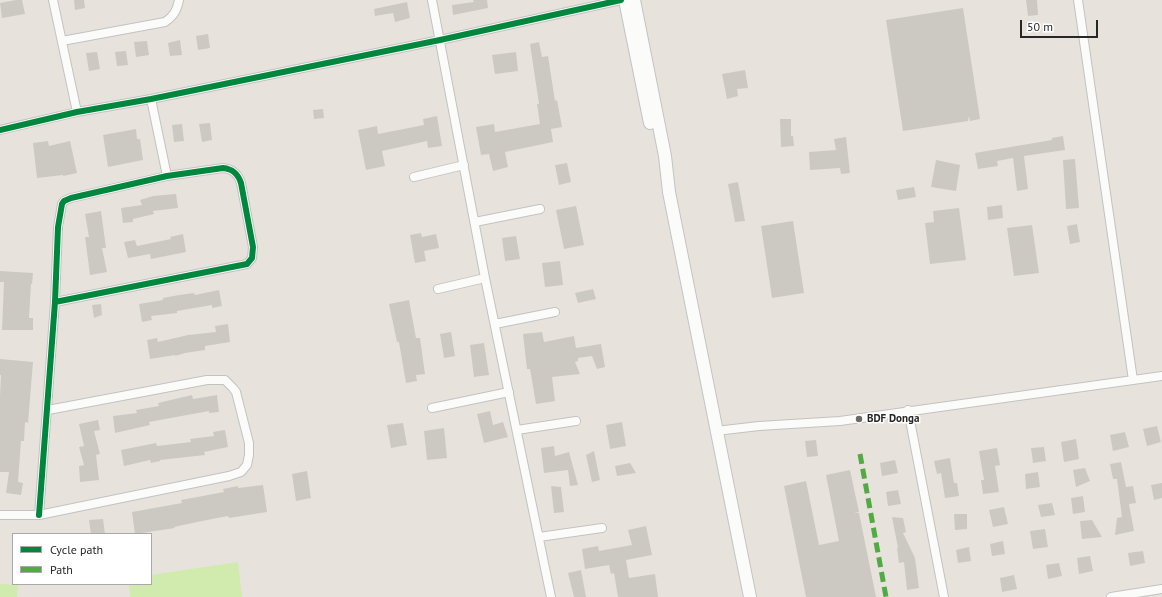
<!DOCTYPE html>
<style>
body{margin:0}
#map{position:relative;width:1162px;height:597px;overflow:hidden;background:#e7e3dc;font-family:"PT Sans",sans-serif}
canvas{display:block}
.legend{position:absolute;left:12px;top:533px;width:140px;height:52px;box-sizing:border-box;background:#fff;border:1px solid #a9a9a9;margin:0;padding:5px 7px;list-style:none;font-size:12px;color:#272727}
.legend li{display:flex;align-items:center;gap:8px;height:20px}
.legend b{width:20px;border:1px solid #a9a9a9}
.scale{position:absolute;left:1020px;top:20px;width:78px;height:18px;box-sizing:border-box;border:2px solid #272727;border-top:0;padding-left:5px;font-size:12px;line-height:14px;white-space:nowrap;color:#272727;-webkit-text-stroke:3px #fff;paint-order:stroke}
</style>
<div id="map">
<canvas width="1162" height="597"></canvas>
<ul class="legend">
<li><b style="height:5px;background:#00873e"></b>Cycle path</li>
<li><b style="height:5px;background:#53aa44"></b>Path</li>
</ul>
<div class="scale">50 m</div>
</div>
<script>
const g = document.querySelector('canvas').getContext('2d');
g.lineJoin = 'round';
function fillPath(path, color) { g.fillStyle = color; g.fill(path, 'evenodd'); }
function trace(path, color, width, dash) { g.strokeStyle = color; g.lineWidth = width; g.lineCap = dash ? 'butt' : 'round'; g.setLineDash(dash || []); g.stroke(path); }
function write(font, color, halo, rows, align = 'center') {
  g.font = font + ' "PT Sans",sans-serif'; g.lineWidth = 3; g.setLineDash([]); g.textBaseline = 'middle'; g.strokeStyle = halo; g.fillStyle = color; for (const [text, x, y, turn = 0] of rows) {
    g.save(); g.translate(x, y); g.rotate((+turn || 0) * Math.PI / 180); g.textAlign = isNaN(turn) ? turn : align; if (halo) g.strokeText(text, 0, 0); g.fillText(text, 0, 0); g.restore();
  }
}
const pitch = new Path2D(`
 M238 562 242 597H130L129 584H151V575Z
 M0 584 18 585 17 597H0Z`);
const building = new Path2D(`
 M16 0H22L25 14 2 18 0 3Z
 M74 0H84L85 8 75 10Z
 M473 0H487L488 8 453 15 452 5 474 2Z
 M1026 0H1037L1038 15 1028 16Z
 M407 2 410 18 395 22 393 13 375 16 374 9Z
 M963 8 980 119 970 121 969 116 968 121 903 131 886 20Z
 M208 34 210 48 198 50 196 36Z
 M180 40 182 55 170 56 168 43Z
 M147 41 149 55 136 57 134 42Z
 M539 42 542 57 548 56 555 101 557 100 562 127 551 129 553 142 505 152 508 167 493 171 489 154 481 155 476 127 494 124 495 132 540 124 537 104H539L530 44Z
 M126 51 128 65 117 66 115 52Z
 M97 52 100 69 89 71 86 53Z
 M516 52 518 71 495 74 492 55Z
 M745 70 748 88 737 89 738 96 727 99 722 74Z
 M323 109 324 118 314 119 313 110Z
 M437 116 442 146 428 148 427 141 382 151 385 166 366 170 358 130 377 126 378 134 424 125 423 119Z
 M780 119H791V136H793L794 146 781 147Z
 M210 123 212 140 202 142 199 124Z
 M182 124 184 141 174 142 172 125Z
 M136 129 137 139H140L143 160 108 167 103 135Z
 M1063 136 1065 150 1024 156 1028 189 1017 191 1013 158 997 161 998 166 978 169 975 153 1052 140V138Z
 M846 137 850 173 841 174 840 168 810 170 809 152 836 150 834 139Z
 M48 141 49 146 70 141 77 173 63 176V175L37 178 33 143Z
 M1075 159 1079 208 1066 209 1063 160Z
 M936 160 960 165 956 191 931 187Z
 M567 163 571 182 559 185 555 165Z
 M738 182 745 221 735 222 728 184Z
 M914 187 916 197 898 200 896 190Z
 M176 194 178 208 153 211 154 214 133 219V222L123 223 121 208 142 205 140 200 153 196Z
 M1002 205 1003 218 988 220 987 207Z
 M576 206 584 245 564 249 556 210Z
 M959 208 966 260 930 264 925 223 934 222 933 211Z
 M101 211 106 248H102L107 272 90 275 85 237H89L85 214Z
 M793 221 804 293 772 298 761 226Z
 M1077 224 1080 242 1070 244 1067 226Z
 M1032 225 1039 273 1014 276 1007 228Z
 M421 233 422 237 436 234 439 248 424 251 426 261 415 263 410 235Z
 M183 234 186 252 151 259 150 254 128 258 124 242 135 240 137 246 171 239 170 237Z
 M516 236 520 259 505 261 502 238Z
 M560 261 563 285 545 287 542 263Z
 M0 271 33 273 32 284H31L29 318H33V330H2L4 282H0Z
 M593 289 596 299 578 303 575 293Z
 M219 290 222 306 212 308V305L177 311V313L151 316 152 320 142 322 139 304 163 300V298L179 295 194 293 195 295Z
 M409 300 416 338H420L425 374 416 375 417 381 406 383 399 342H397L389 304Z
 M101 304 102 315 94 318 92 305Z
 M228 324 230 342 205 346V350L185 353 175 356V355L150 359 147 340 157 338 158 342 188 335 216 332 215 326Z
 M451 332 455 356 444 358 440 334Z
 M542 332 544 342 574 336 576 348 601 344 605 367 597 369 592 356 578 358V361L575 362 580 374 552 377 555 401 536 404 530 369H527L523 334Z
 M484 343 489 375 474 377 470 345Z
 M0 359 33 362 28 423 25 422 24 441H21L18 482 23 483 21 495 6 493 9 472H0V396L1 375H0Z
 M192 395 193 399 217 395 219 412 209 413V411L149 422 150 425 115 433 113 416 137 413 136 410 159 406 158 403Z
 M490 411 493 425 503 422 508 437 484 443 477 414Z
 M98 420 100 430 94 431 100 454 96 455 99 480 80 482 79 466 84 465 79 447 84 446 79 424Z
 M622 422 626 446 610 449 606 425Z
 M403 423 407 445 391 448 387 425Z
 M1157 426 1161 442 1147 446 1143 429Z
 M444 428 447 458 427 460 424 431Z
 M225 430 228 447 204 452 205 455 160 460V461L151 463 150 460 124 466 121 450 156 443 157 446 191 442 190 439 214 436 213 432Z
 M1125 432 1129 447 1113 451 1110 435Z
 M1076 439 1079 459 1064 462 1061 442Z
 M816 440 818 456 807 457 805 441Z
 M554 446 555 456 569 452 578 485 570 486 568 470 544 473 541 448Z
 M1044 447 1046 461 1033 463 1031 448Z
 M997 448 1000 465 995 466 999 492 983 494 981 480H984L979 451Z
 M594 451 600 480 592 482 586 455Z
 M950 458 954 483H957L959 496 945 498 941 473 937 474 934 461Z
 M895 460 898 473 882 476 880 463Z
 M1121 462 1126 487 1133 486 1136 503 1129 504 1134 531 1115 535 1117 518 1122 517 1117 479H1113L1110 464Z
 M630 463 636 473 617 476 615 466Z
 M1085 468 1090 481 1076 487 1073 470Z
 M850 470 859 512 854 513H859L876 597H806L784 486 806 481 819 545 839 541 826 475Z
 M307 471 311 498 296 501 292 474Z
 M1038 472 1040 487 1026 489 1025 474Z
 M1162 483V498L1154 500 1151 485Z
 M263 485 267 512 229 518 228 516 197 522 174 527 175 528 135 534 132 512 182 503 181 500 224 492 223 489 238 486V488Z
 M551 486 561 487 564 512 554 513Z
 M898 490 901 504 888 506 886 492Z
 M1083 496 1085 512 1073 514 1071 498Z
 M1052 503 1055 515 1041 517 1038 505Z
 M1004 507 1008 524 993 527 989 510Z
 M954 514H967V529L955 530Z
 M892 517 903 518 906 532 903 533 915 558 919 588 907 590 904 562 899 563 897 548H898Z
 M103 519 105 534H91L89 520Z
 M1092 520 1102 537 1082 539 1080 521Z
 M646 526 652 555 626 560 629 578 655 574 658 597H618L614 573 611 574 609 565 585 569 582 549 598 546 599 551 632 545 628 530Z
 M1045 529 1048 547 1033 549 1030 531Z
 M1003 541 1005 554 992 556 990 544Z
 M969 547 971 561 958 563 956 550Z
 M1143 551 1145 563 1130 566 1128 553Z
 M1090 556 1093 571 1079 574 1077 558Z
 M1059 563 1062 576 1048 579 1046 565Z
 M581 570 586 597H574L568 573Z
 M1014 575 1017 589 1002 592 1000 578Z`);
const street = new Path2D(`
 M53 0 77 112
 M432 0 485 278 551 597
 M1078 0 1133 380
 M62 41 165 22C174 16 177 10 179 0
 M151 99 167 176
 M0 130 77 112 151 99 440 40 621 0
 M414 177 464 165
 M475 222 540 209
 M438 289 485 278
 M495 324 555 312
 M432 408 509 392
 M908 410 944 597
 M517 430 576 421
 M716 431 759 426 840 421 1162 376
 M0 515H39L229 476 241 472 247 465 249 455V443L236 392 233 388 225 380H207L48 410
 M39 515 55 302 58 227 62 204 64 201 71 198 167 176 223 168C233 169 238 174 241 183L253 247 252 258 247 264 55 302
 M539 537 602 528
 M1111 597 1162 589`);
const secondary = new Path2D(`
 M625 0 650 123
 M634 0 665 156 669 192 750 597`);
const quiet = new Path2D(`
 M860 454 886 597`);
const cycleway = new Path2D(`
 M0 130 77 112 151 99 440 40 621 0
 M39 515 55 302 58 227 62 204 64 201 71 198 167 176 223 168C233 169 238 174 241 183L253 247 252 258 247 264 55 302`);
const markers = [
 [859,419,4,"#6a6966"]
];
const poiNames = [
 ["BDF Donga",867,419]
];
fillPath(pitch, '#d0ebad');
fillPath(building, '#ccc9c3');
trace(street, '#c3c2c3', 10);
trace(secondary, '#c3c2c3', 14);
trace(street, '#fbfbfa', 8);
trace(secondary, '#fbfbfa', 12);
trace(quiet, '#53aa44', 5, [10, 5]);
trace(cycleway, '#00873e', 6);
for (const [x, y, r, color] of markers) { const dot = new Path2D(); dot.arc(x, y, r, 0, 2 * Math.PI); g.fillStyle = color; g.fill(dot); trace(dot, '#fff', 1.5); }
write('bold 11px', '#272727', '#fff', poiNames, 'left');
</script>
